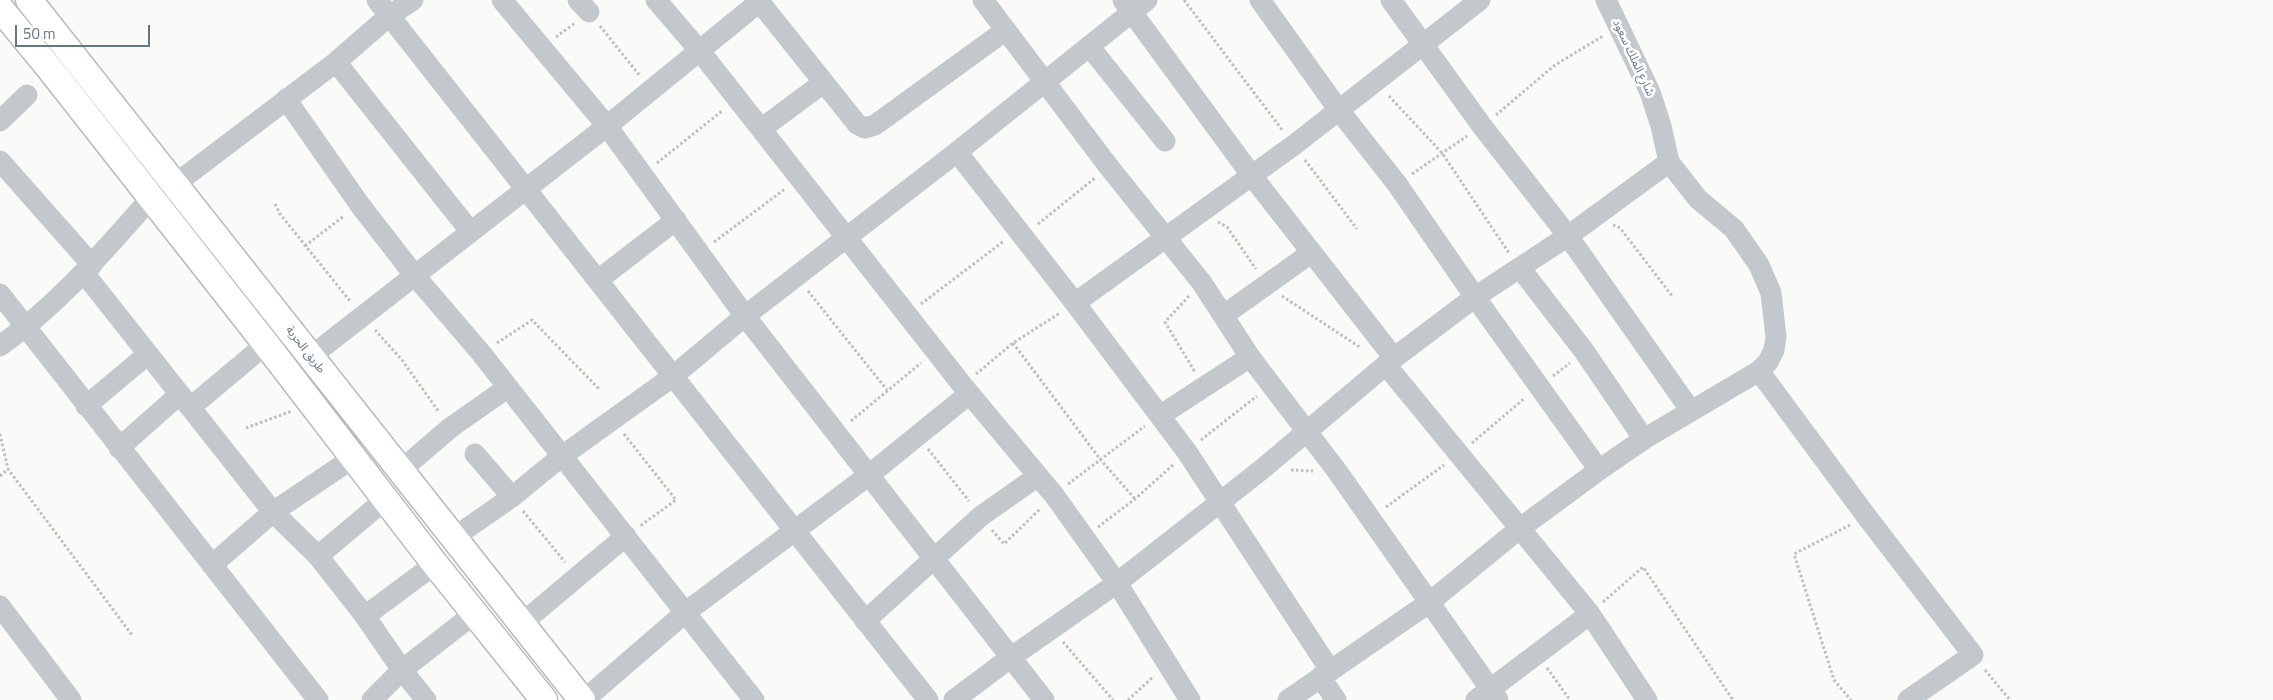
<!DOCTYPE html>
<meta charset="utf-8">
<style>
body{margin:0}
#map{position:relative;width:2273px;height:700px;overflow:hidden;background:#fafaf8;font-family:"Titillium Web",sans-serif}
canvas{display:block}
.scale{position:absolute;left:15px;top:25px;width:135px;height:22px;box-sizing:border-box;border:2px solid #657683;border-top:0;padding-left:6px;font-size:15px;line-height:18px;white-space:nowrap;color:#657683;-webkit-text-stroke:4px #fff;paint-order:stroke}
</style>
<div id="map">
<canvas width="2273" height="700"></canvas>
<div class="scale">50 m</div>
</div>
<script>
const g = document.querySelector('canvas').getContext('2d');
g.lineJoin = 'round';
function trace(path, color, width, dash) { g.strokeStyle = color; g.lineWidth = width; g.lineCap = dash ? 'butt' : 'round'; g.setLineDash(dash || []); g.stroke(path); }
function write(font, color, halo, rows, align = 'center') {
  g.font = font + ' "Titillium Web","Noto Sans Arabic",sans-serif'; g.lineWidth = 5; g.setLineDash([]); g.textBaseline = 'middle'; g.strokeStyle = halo; g.fillStyle = color; for (const [text, x, y, turn = 0] of rows) {
    g.save(); g.translate(x, y); g.rotate((+turn || 0) * Math.PI / 180); g.textAlign = isNaN(turn) ? turn : align; if (halo) g.strokeText(text, 0, 0); g.fillText(text, 0, 0); g.restore();
  }
}
const path = new Path2D(`
 M1184 0 1283 131
 M600 26 640 76
 M556 37 575 23
 M1389 96 1442 153 1509 253
 M1496 115 1555 65 1603 36
 M1305 160 1357 229
 M657 163 722 111
 M1412 174 1467 136
 M275 204 280 214 350 301
 M1218 222 1227 227 1256 269
 M1038 224 1095 178
 M1613 225 1620 228 1673 297
 M714 242 785 189
 M305 246 344 216
 M808 291 887 390
 M1189 296 1165 322 1195 372
 M1282 296 1361 348
 M921 304 1004 241
 M375 330 402 360 439 412
 M497 343 532 320 599 389
 M1013 343 1100 459 1135 499
 M976 374 1013 343 1060 313
 M1553 376 1570 363
 M851 421 921 363
 M246 428 292 411
 M0 434 8 469 132 635
 M624 434 676 500 640 526
 M1201 440 1257 396
 M1472 443 1525 398
 M928 449 969 501
 M1291 470 1313 471
 M0 476 8 469
 M1068 484 1145 426
 M1386 507 1444 465
 M523 511 565 562
 M1850 525 1794 554 1834 680 1851 700
 M1098 527 1135 499 1174 464
 M992 530 1004 544 1041 508
 M1603 602 1643 567 1733 700
 M1063 642 1113 700
 M1547 668 1570 700
 M1985 670 2010 700
 M1128 700 1154 676`);
const minor = new Path2D(`
 M377 0 928 700
 M502 0 607 126 745 316 1044 700
 M578 0 589 12
 M656 0 699 50 963 386 1054 495 1117 583 1190 700
 M758 0 857 124 865 128 875 125 1006 30
 M983 0 1109 167 1202 283 1250 357 1337 471 1498 700
 M1123 0 1252 176 1394 358
 M1260 0 1338 109 1397 184 1475 297 1599 470
 M1391 0 1482 126 1568 236 1691 411
 M1089 46 1165 141
 M336 62 470 231
 M286 99 360 205 415 276 481 353 754 700
 M0 121 27 95
 M761 129 823 83
 M957 152 1075 303 1187 452 1330 670
 M0 161 92 265
 M174 185 336 62 389 16 413 0
 M1520 268 1584 351 1644 439
 M84 273 273 512 318 556 365 616 402 670 426 700
 M598 280 676 220
 M0 294 318 700
 M1075 303 1294 145 1480 0
 M1224 315 1311 253
 M0 346C58 305 104 251 150 199
 M310 357 607 126 759 2
 M1386 365 1590 614 1647 700
 M1759 371 1867 517 1973 655 1908 700
 M86 406 148 354
 M191 407 266 344
 M1161 415 1250 357
 M119 448 180 394
 M475 454 512 497
 M400 471 450 428 507 388
 M453 538 512 497 562 456 672 377 745 316 957 152 1147 0
 M318 556 386 499
 M212 565 273 512 353 458
 M0 606 71 700
 M365 616 435 564
 M865 621 981 516 1038 476
 M521 624 626 536
 M1320 677 1336 700
 M372 700 402 670 475 613
 M584 700 686 612 869 475 969 394
 M954 700 1010 658 1117 583 1261 470 1394 358 1475 297 1568 236 1669 162
 M1288 700 1430 602 1519 529 1599 470 1644 439 1759 371 1768 362 1774 350 1776 337 1771 293 1759 265 1734 229 1698 199 1669 162 1661 126 1650 92 1606 0
 M1476 700 1590 614`);
const major = new Path2D(`
 M29 0 582 700
 M0 8 50 69 266 344 435 564 544 700`);
const streetNames = [
 ["شارع الملك سعود",1633,58,65],
 ["طريق الحرية",305,350,52]
];
trace(major, '#b5babe', 29);
trace(path, '#bbbfc2', 3, [2.5, 2.5]);
trace(minor, '#c3c8cc', 21);
trace(major, '#fff', 26);
write('12px', '#657683', '#fff', streetNames);
</script>
